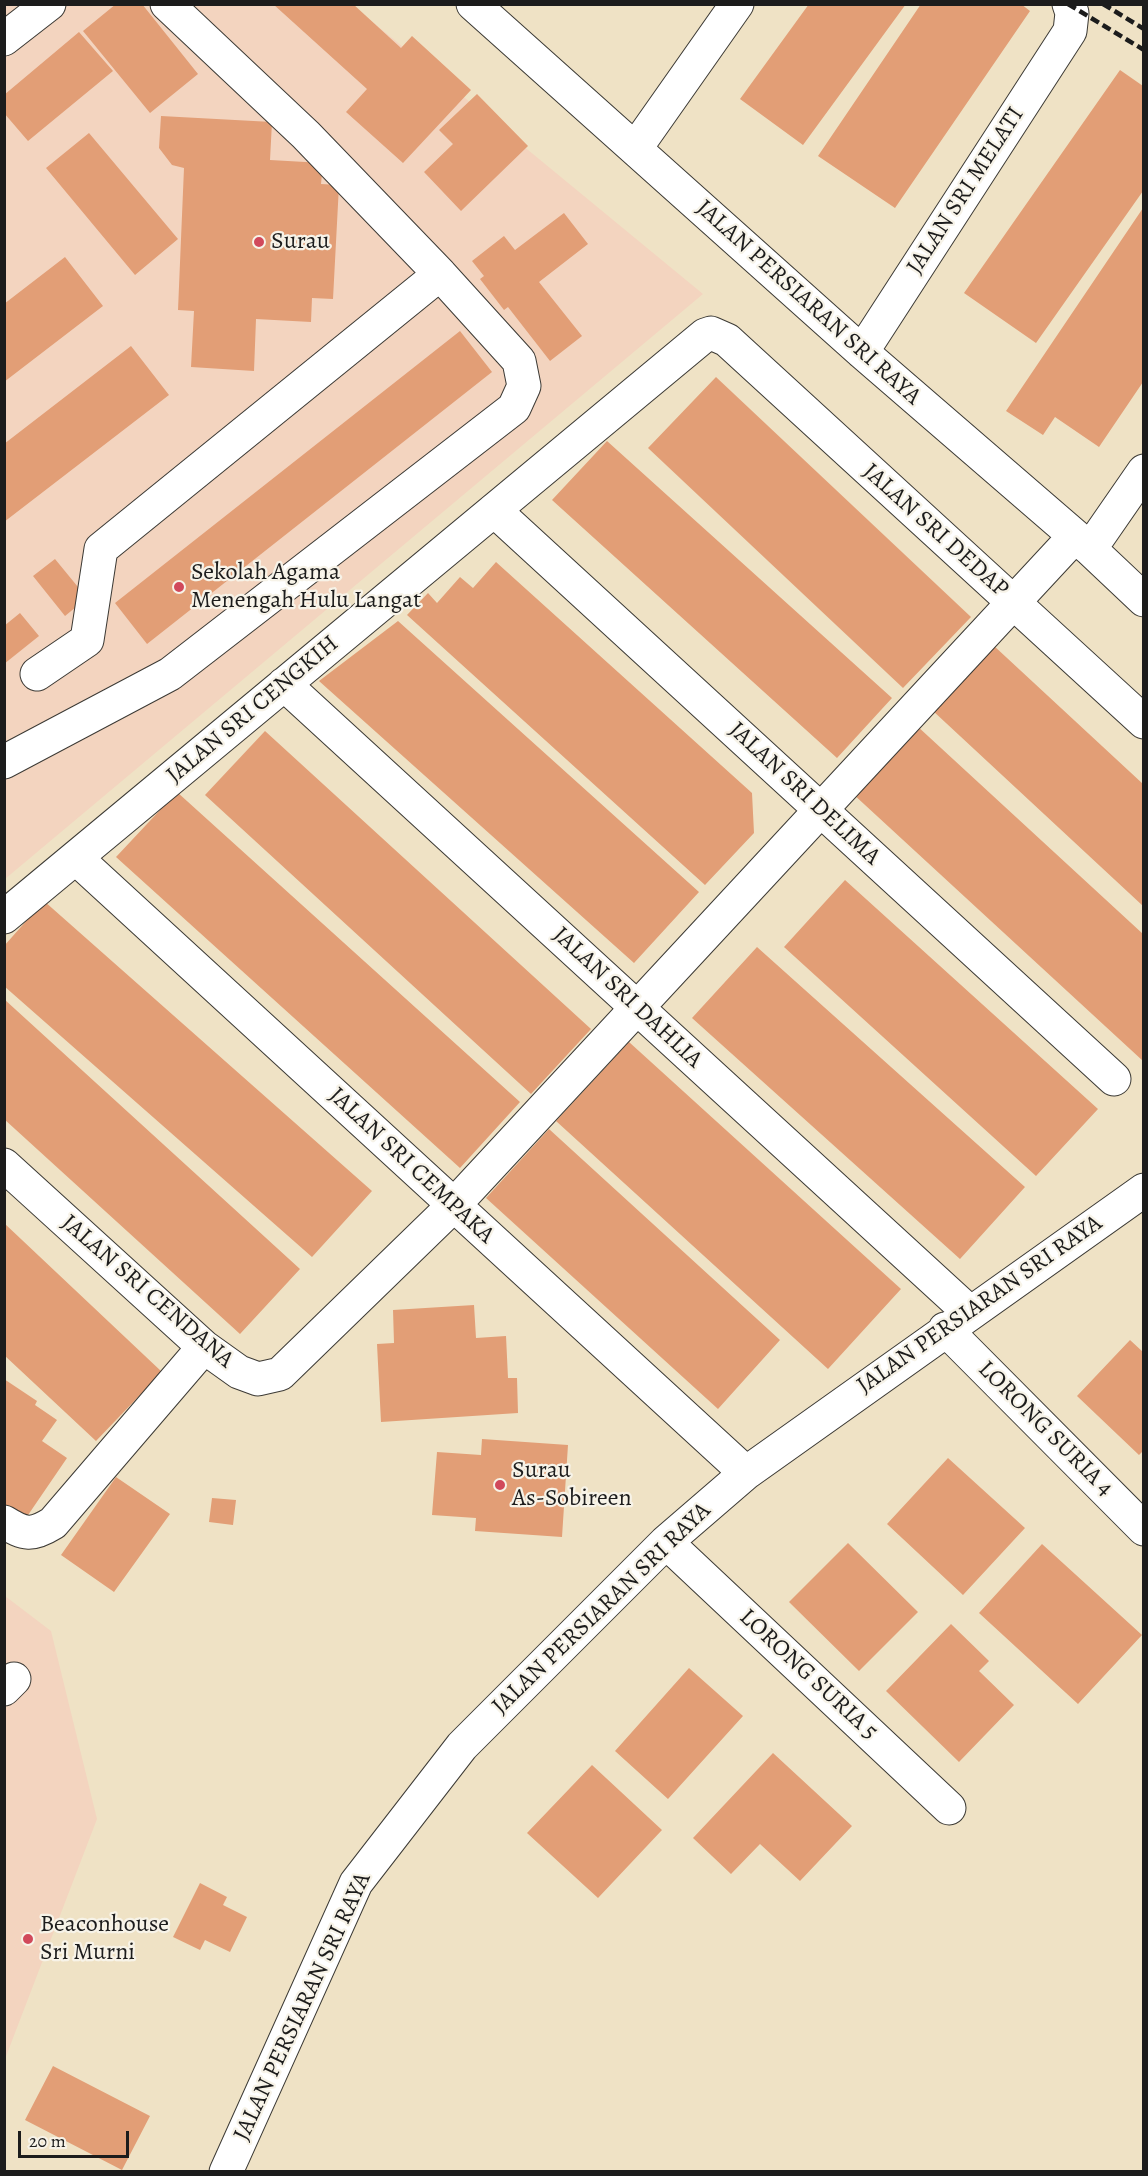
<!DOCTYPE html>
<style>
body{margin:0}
#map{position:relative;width:1148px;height:2176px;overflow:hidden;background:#efe2c5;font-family:Alegreya,serif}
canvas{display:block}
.frame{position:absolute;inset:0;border:6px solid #1c1c1c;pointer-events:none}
.scale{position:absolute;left:18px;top:2131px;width:111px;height:27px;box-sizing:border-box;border:3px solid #1c1c1c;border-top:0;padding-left:8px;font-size:18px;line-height:21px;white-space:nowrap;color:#1c1c1c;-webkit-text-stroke:4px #f7f3e8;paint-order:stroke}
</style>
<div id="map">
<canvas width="1148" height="2176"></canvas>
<div class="frame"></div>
<div class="scale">20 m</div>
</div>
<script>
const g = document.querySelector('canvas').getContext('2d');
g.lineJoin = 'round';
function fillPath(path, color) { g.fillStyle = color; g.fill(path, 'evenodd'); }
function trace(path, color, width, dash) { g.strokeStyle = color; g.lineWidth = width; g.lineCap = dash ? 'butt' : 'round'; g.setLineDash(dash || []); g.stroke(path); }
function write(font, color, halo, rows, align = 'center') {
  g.font = font + ' Alegreya,serif'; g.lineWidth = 4.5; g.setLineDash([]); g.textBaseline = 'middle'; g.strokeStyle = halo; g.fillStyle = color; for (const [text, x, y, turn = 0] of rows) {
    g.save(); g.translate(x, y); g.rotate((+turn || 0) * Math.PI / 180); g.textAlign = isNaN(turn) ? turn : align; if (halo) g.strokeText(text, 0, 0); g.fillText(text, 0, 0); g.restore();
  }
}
const built = new Path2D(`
 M5 5H352L703 294 5 879Z
 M5 1596 51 1631 97 1819 5 2059Z`);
const building = new Path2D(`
 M116 4H142L198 74 150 113 83 31Z
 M273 4H353L401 48 412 36 471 90 403 163 346 112 367 89Z
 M809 4H906L803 145 740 99Z
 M921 4H1021L1030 11 895 208 818 156Z
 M79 32 113 71 28 141 4 113V95Z
 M1120 70 1143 86V191L1036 343 964 293Z
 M477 94 528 146 461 211 424 172 453 144 439 130Z
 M161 116 272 122 270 160 323 163 321 184 339 185 333 299 312 298 311 322 256 319 254 371 191 367 194 311 178 310 184 168 172 165 159 148Z
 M89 133 178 239 135 275 46 168Z
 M1143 208V382L1099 447 1055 417 1043 435 1006 411Z
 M564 213 588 244 539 282 582 336 550 361 508 307 504 310 480 279 484 276 472 261 504 236 515 250Z
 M65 257 103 306 4 382V304Z
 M460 331 492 372 147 644 115 603Z
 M131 346 169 395 4 522V444Z
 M716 377 971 617 903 688 648 448Z
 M607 441 892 698 837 758 552 500Z
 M55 559 87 598 65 616 33 576Z
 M496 562 752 793 754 833 705 885 407 615 428 593 437 603 460 577 473 588Z
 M20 613 39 636 4 664V626Z
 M398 621 699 892 634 963 319 681Z
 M993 645 1143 784V906L932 710Z
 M916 725 1143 934V1061L852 793Z
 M265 731 591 1029 531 1094 205 795Z
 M177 792 520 1102 460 1168 116 857Z
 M845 880 1098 1109 1036 1176 784 947Z
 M44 901 372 1191 312 1257 4 986V946Z
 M757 947 1025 1187 960 1259 692 1018Z
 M4 999 300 1269 240 1334 4 1119Z
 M629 1042 901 1289 828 1369 556 1121Z
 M549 1129 780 1340 718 1409 486 1198Z
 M4 1223 162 1372 96 1441 4 1355Z
 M474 1305 476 1338 506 1336 508 1378H517L518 1413 381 1422 377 1344 394 1343 393 1310Z
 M1130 1340 1143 1352V1451L1139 1455 1077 1396Z
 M4 1379 37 1401 35 1405 57 1420 42 1441 67 1458 26 1518 4 1504Z
 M482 1439 568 1445 562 1537 475 1531 476 1518 432 1515 437 1452 481 1455Z
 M948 1458 1025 1528 963 1595 887 1524Z
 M116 1477 170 1514 114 1592 61 1555Z
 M212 1498 236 1500 233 1525 209 1522Z
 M848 1543 918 1612 859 1671 789 1602Z
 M1042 1544 1142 1635 1078 1704 979 1613Z
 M951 1624 989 1661 979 1671 1014 1705 959 1762 886 1691Z
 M689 1668 743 1716 668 1799 615 1751Z
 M773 1753 852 1826 800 1881 760 1844 731 1874 693 1838Z
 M592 1765 662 1830 598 1898 527 1833Z
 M200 1883 227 1897 223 1905 247 1917 230 1952 205 1940 200 1950 173 1937Z
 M53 2066 150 2116 122 2170 25 2120Z`);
const minor = new Path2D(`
 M473 4 862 352 1090 549 1144 600
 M4 39 49 4
 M635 149 737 4
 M862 352 1070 31 1072 13 1069 4
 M494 510 1114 1079
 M1090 549 1144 471
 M37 674 87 640 101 549 440 274
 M284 684 969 1312
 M4 762 170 674 514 408 524 386 519 361 440 274 306 135 167 4
 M76 858 746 1473
 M4 917 705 335 711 333 727 340 1144 722
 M4 1165 204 1347 239 1372 258 1379 280 1374 454 1205 1075 536
 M945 1329 1144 1529
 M4 1522C25 1535 32 1536 53 1523L204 1347
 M666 1542 949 1808
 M4 1689 14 1679
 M226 2172 356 1883 462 1746 666 1542 746 1473 1144 1190`);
const rail = new Path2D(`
 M1068 4 1144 50
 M1103 4 1144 29`);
const markers = [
 [259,242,6,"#d1495b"],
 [179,587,6,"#d1495b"],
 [500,1485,6,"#d1495b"],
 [28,1939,6,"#d1495b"]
];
const streetNames = [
 ["JALAN SRI MELATI",966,191,-57],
 ["JALAN PERSIARAN SRI RAYA",808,303,42],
 ["JALAN SRI DEDAP",935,531,42],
 ["JALAN SRI CENGKIH",253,710,-40],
 ["JALAN SRI DELIMA",804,794,43],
 ["JALAN SRI DAHLIA",627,998,43],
 ["JALAN SRI CEMPAKA",411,1166,43],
 ["JALAN SRI CENDANA",147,1292,41],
 ["JALAN PERSIARAN SRI RAYA",980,1305,-35],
 ["LORONG SURIA 4",1045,1429,45],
 ["JALAN PERSIARAN SRI RAYA",602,1609,-44],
 ["LORONG SURIA 5",808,1675,43],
 ["JALAN PERSIARAN SRI RAYA",303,2007,-65]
];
const poiNames = [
 ["Surau",271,242],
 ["Sekolah Agama",191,573],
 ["Menengah Hulu Langat",191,601],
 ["Surau",512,1471],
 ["As-Sobireen",512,1499],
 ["Beaconhouse",40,1925],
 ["Sri Murni",40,1953]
];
fillPath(built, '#f3d4bf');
fillPath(building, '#e29e76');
trace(minor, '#3c3a35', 35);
trace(minor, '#fff', 33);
trace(rail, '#1c1c1c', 4.5, [9, 4.5]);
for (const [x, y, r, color] of markers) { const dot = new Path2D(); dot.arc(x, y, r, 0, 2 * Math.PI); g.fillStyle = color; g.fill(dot); trace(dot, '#f7f3e8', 2); }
write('24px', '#1c1c1c', '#f7f3e8', streetNames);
write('24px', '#1c1c1c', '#f7f3e8', poiNames, 'left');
</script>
